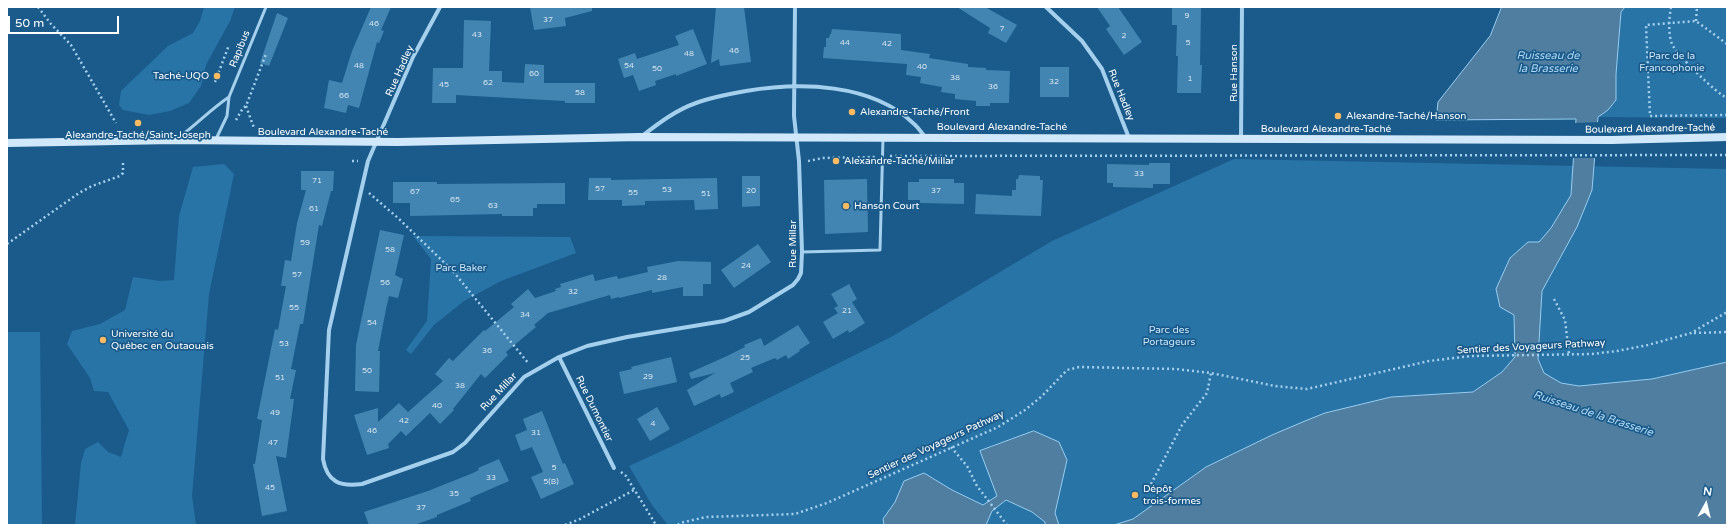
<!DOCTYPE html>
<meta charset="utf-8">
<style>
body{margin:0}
#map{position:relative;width:1734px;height:532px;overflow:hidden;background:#1a5b8b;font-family:"Varela Round",sans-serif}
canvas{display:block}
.frame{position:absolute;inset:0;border:8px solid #fff;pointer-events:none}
.north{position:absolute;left:1686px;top:484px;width:40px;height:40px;-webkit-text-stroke:3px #1a5b8b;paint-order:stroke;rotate:8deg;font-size:11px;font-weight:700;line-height:16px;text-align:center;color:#fff}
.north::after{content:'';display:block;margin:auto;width:14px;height:18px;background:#fff;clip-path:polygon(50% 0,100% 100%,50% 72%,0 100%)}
.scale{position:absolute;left:8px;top:16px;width:111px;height:18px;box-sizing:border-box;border:2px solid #fff;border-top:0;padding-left:5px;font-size:12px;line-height:14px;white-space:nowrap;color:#fff;-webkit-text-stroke:3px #1a5b8b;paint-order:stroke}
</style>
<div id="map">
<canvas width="1734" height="532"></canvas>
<div class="frame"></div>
<div class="north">N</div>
<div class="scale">50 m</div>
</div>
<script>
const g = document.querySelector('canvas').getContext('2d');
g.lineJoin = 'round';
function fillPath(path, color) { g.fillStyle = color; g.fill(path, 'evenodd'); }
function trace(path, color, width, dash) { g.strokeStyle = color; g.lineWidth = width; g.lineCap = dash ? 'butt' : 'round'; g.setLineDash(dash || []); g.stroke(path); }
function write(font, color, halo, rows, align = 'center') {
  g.font = font + ' "Varela Round",sans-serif'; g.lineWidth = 3.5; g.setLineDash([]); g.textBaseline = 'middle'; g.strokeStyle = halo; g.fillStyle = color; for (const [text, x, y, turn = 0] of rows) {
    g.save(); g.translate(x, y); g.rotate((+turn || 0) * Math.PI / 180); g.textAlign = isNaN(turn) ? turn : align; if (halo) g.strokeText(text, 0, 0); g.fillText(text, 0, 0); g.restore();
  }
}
const green = new Path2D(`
 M204 7H235L230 21 206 65 201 86 189 103 170 111 149 115 123 110 119 105 121 91 168 46 193 33 200 21Z
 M1625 7H1727V118L1598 117 1608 110 1616 100V74L1621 12Z
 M1234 159 1727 169V362L1652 379 1579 386 1561 383 1515 357 1502 372 1473 392 1391 397 1272 435 1206 467 1133 519 1114 525H1059L1055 513 1067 460 997 496 983 505 952 490 924 473 904 481 895 502 883 519 884 525H668L652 505 629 466 679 443 891 337 1052 241Z
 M224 164 234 174 209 294 192 496 196 525H75L81 463 85 449 98 442 108 452 121 457 129 430 108 392 94 391 90 378 67 344 72 331 100 324 125 310 133 277 160 281 174 280 179 216 193 167Z
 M413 236 570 237 576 253 501 281 464 301 434 325 411 354 406 350 427 321 431 259Z
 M7 332H40L42 525H7Z
 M1006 500 1032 512 1045 522V525H986L992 511Z`);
const water = new Path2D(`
 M1502 7H1625L1621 12 1616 74V100L1608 110 1598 117 1592 190 1577 227 1542 291 1538 359 1544 373 1561 383 1579 386 1652 379 1727 362V525H1114L1133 519 1206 467 1272 435 1305 421 1325 413 1391 397 1473 392 1502 372 1515 357 1514 315 1500 307 1496 289 1510 258 1528 242H1539L1551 228 1571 195 1576 119 1436 120 1438 102 1490 36Z
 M1034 431 1059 442 1067 460 1055 513 1059 525H1045V522L1032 512 1006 500 992 511 986 525H884L883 519 895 502 904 481 924 473 952 490 983 505 997 496 980 451Z`);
const pier = new Path2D(`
 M1600 122 1596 158H1571L1574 123Z`);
const building = new Path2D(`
 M371 7H391L381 30 384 31 379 43 377 42 359 108 348 105 346 113 324 108 329 80 342 83 352 51Z
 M530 7H592V11L565 18 566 26 534 30Z
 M716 7H744L751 62 720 66 719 59 711 63Z
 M957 7H985L1017 25 1006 43 988 33 990 28Z
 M1097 7H1118L1142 42 1124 55 1106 29 1110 26Z
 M1172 7H1201L1200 65H1202L1201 93H1177L1178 56H1176L1177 25H1172Z
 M277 13 288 18 269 66 260 63Z
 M464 20 491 21 489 71H502V82L524 83 525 64 544 65V83H595V103H565V101L456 95V103H432L433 68H463Z
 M693 29 707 64 676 76V74L655 81 656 85 639 91 633 75 624 78 618 59 635 53 637 59 679 45 675 36Z
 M832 29 901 34V50L930 54 929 58 968 64V67L986 68V70L1010 71 1009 103H990V106H976V101L955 99V94L941 92 942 87 920 83 921 77 906 75 907 64 823 58 824 47H826V38H829L830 34H831Z
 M1040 67H1069V97H1040Z
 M1149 163H1170V184H1153V188L1113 187V183H1107V164L1149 165Z
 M301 171H334L333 191H331L322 226 319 225 303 324H300L291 369 296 370 290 399H294L286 458 276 456 287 511 262 516 253 464H255L262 420 257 419 275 329 278 330 286 286H281L285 260 291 261 297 223 306 190H301Z
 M1019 175 1040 176V180H1043L1041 216 975 214 976 194 1012 196V190H1016V179H1018Z
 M742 176H760V206L742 207Z
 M589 178H611V180L717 178 718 209 695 210 694 200 645 201V205L622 206V200H588Z
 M867 179 868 232 825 234 824 180Z
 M919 179H954V183H964V204L920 203V200H908V182H919Z
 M393 182H437V184L565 183V204H537V208H533V216H502V214L410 216V203H393Z
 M380 230 404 235 395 275 403 279 398 298 389 296 386 309 378 351H380L379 392 355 391 356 345Z
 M758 244 771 262 734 288 721 270Z
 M678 261 711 262V284H703V296H683V287L652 293V290L619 298V297L611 299 610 295 548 313 534 325 536 327 506 352 508 355 485 378 481 374 453 409 454 410 440 424 430 413 406 436 401 431 388 444 389 448 367 455 354 415 378 408V422L399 403 408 412 443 381 435 374 449 358 453 361 484 330 485 331 514 307 511 304 528 289 535 298 556 291 555 289 561 287 560 284 593 274 595 281 617 276 618 279 648 272 647 267Z
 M849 284 857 299 852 302 865 323 849 333 848 330 833 339 823 322 838 313 834 308 838 306 831 294Z
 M798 325 810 343 799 350 800 351 788 359 786 355 777 360 775 358 751 368 753 372 730 383 734 392 721 398 720 394 694 406 687 390 715 373 691 379 689 373 727 356 745 347 744 345 761 338 764 346Z
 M671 357 677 382 624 394 619 372 632 369 631 367Z
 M657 407 670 429 650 441 637 419Z
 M542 411 563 464 565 463 574 484 541 499 531 477 543 472 532 447 521 451 515 435 527 430 523 419Z
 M499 459 509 481 470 498 471 501 437 515V517L414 525H369L364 512 428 491 473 473 479 470 478 468Z`);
const path = new Path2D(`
 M38 7 51 24 71 45 116 123
 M1671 7C1669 19 1668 33 1672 44 1676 54 1717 94 1727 98
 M1696 21 1697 7
 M1727 44 1696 21 1646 25 1650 116 1727 115
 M215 82 229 45
 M246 106 254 128
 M236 120 243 108 246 106 266 54
 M890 156 1727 155
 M352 161H358
 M808 161 823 158 875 157
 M369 193 398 218 452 270 529 364
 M7 244 79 193 92 186 120 176 123 173V163
 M1554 299 1565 320 1569 354
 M1694 333 1727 332
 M951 447 967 466 977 486 1007 525
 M621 472 626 476 656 525
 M1151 484 1182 425 1207 393 1211 373
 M565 525 580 519 634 490
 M678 525 680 523 706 517 795 514 827 503 998 427 1025 410 1042 396 1067 370 1079 367 1176 369 1211 373 1275 386 1307 389 1429 361 1471 356 1592 354 1617 351 1648 345 1691 333 1727 312`);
const lane = new Path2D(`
 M178 138C196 125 211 109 229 97
 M216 139 227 116 229 97 266 7
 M802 252 880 250 883 138`);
const street = new Path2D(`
 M440 7 413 57 368 161 329 330 323 459C327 482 340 487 362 484L453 452 465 443 524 377 559 357 587 346 627 337 724 321 749 312 793 285 798 279 801 273 802 252 799 161 794 116 795 7
 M1046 7 1082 41 1102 69 1129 138
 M642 136C659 123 676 110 696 103 712 97 729 94 746 91 800 82 871 83 913 123 918 127 921 132 925 137
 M1241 138 1242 7
 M559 357 614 468`);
const secondary = new Path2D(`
 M7 143 174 140 398 142 640 137 1612 140 1727 137`);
const markers = [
 [217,76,4,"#ffbb60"],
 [852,112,4,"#ffbb60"],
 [1338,116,4,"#ffbb60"],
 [138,123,4,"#ffbb60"],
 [836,161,4,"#ffbb60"],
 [846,206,4,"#ffbb60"],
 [103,340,4,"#ffbb60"],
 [1135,495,4,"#ffbb60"]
];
const numberNames = [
 ["9",1187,16],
 ["37",548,20],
 ["46",374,24],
 ["7",1002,29],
 ["43",477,35],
 ["2",1124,36],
 ["44",845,43],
 ["5",1188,43],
 ["42",887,44],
 ["46",734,51],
 ["48",689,54],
 ["48",359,66],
 ["54",629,66],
 ["40",922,67],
 ["50",657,69],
 ["60",534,74],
 ["38",955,78],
 ["1",1190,79],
 ["32",1054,82],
 ["62",488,83],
 ["45",444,85],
 ["36",993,87],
 ["58",580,93],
 ["66",344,96],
 ["33",1139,174],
 ["71",317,181],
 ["57",600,189],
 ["53",667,190],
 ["20",751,191],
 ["37",936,191],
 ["67",415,192],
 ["55",633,193],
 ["51",706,194],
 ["65",455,200],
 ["63",493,206],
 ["61",314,209],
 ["59",305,243],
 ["58",390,250],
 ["24",746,266],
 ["57",297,275],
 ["28",662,278],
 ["56",385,283],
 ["32",573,292],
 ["55",294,308],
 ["21",847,311],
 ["34",525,315],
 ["54",372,323],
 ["53",284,344],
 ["36",487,351],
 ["25",745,358],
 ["50",367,371],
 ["29",648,377],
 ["51",280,378],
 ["38",460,386],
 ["40",437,406],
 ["49",275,413],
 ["42",404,421],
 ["4",653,424],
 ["46",372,431],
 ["31",536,433],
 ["47",273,443],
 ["5",554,468],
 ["33",491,478],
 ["5(B)",551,482],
 ["45",270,488],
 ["35",454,494],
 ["37",421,508]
];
const streetNames = [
 ["Rapibus",240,49,-68],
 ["Rue Hadley",400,71,-66],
 ["Rue Hanson",1234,73,-90],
 ["Rue Hadley",1121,95,68],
 ["Boulevard Alexandre-Taché",1002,127],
 ["Boulevard Alexandre-Taché",1326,129],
 ["Boulevard Alexandre-Taché",1650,129,-1],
 ["Boulevard Alexandre-Taché",323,132],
 ["Rue Millar",793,244,-90],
 ["Sentier des Voyageurs Pathway",1531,347,-3],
 ["Rue Millar",499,392,-47],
 ["Rue Dumontier",594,409,64],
 ["Sentier des Voyageurs Pathway",936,445,-25]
];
const parkNames = [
 ["Parc de la",1672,56],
 ["Francophonie",1672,68],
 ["Parc Baker",461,268],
 ["Parc des",1169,330],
 ["Portageurs",1169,342]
];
const poiNames = [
 ["Taché-UQO",209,76,"right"],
 ["Alexandre-Taché/Front",860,112],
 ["Alexandre-Taché/Hanson",1346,116],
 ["Alexandre-Taché/Saint-Joseph",138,135,"center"],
 ["Alexandre-Taché/Millar",844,161],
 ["Hanson Court",854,206],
 ["Université du",111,334],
 ["Québec en Outaouais",111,346],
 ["Dépôt",1143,489],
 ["trois-formes",1143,501]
];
const waterNames = [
 ["Ruisseau de",1548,56],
 ["la Brasserie",1548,69],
 ["Ruisseau de la Brasserie",1593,414,18]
];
fillPath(green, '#2974a7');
fillPath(water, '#4f7ea0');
trace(water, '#97cdf0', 1);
fillPath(pier, '#1a5b8b');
fillPath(building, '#4285b3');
trace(path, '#a4d0ed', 2.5, [2, 3]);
trace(lane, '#a4d0ed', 3);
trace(street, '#a4d0ed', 4);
trace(secondary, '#d1e8fa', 8);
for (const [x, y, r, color] of markers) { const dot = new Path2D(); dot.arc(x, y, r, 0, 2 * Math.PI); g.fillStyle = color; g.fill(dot); trace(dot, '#1a5b8b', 1.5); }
write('8px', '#d0e0ec', null, numberNames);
write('10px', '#fff', '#1a5b8b', streetNames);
write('10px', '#cae6fa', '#1a5b8b', parkNames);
write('10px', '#fff', '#1a5b8b', poiNames, 'left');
write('italic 11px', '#b0d9f5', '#1a5b8b', waterNames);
</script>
